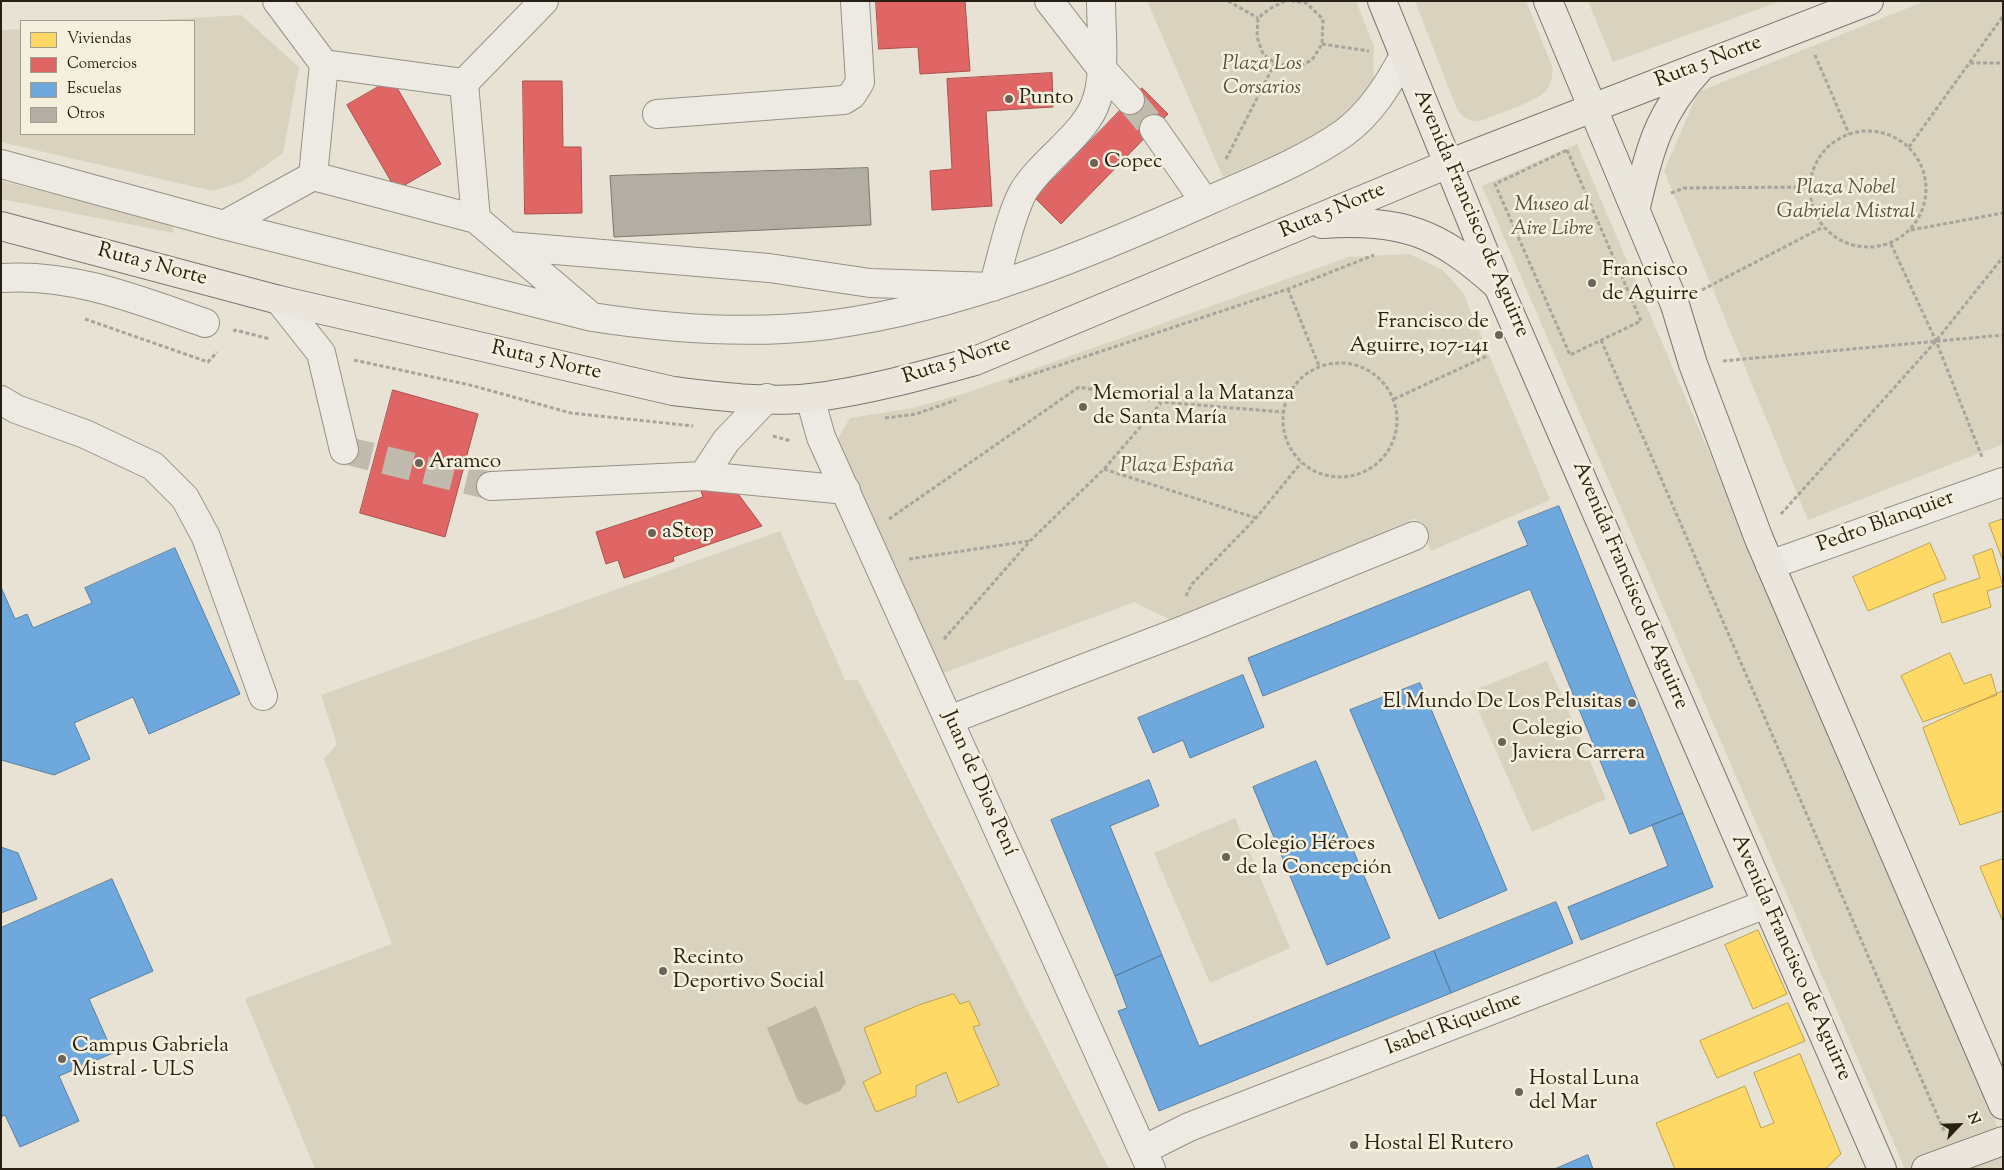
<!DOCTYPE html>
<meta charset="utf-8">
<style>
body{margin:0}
#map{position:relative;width:2004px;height:1170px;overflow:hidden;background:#e7e2d3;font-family:"Sorts Mill Goudy",serif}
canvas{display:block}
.frame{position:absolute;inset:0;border:2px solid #281f14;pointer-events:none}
.legend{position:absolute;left:20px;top:20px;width:175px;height:115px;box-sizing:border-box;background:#f5efdd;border:1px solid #a39c8d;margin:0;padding:6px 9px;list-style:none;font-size:15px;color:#281f14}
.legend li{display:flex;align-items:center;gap:10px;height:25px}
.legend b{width:25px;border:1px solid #a39c8d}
.north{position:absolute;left:1934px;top:1100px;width:50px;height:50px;-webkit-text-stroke:4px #f5efdd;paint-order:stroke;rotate:66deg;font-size:14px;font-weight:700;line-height:20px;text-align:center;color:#281f14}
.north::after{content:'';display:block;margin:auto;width:18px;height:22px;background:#281f14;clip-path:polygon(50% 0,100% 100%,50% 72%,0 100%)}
</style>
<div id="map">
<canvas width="2004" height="1170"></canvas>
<div class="frame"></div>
<ul class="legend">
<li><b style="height:14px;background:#ffd966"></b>Viviendas</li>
<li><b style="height:14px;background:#e06666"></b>Comercios</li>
<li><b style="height:14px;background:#6fa8dc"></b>Escuelas</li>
<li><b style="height:14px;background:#b2aea3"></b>Otros</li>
</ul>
<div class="north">N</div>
</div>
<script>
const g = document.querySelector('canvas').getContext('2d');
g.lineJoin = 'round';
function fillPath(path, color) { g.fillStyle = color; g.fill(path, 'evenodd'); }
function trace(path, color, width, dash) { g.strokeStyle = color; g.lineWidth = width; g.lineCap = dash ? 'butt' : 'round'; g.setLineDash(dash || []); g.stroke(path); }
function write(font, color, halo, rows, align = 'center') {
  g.font = font + ' "Sorts Mill Goudy",serif'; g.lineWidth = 5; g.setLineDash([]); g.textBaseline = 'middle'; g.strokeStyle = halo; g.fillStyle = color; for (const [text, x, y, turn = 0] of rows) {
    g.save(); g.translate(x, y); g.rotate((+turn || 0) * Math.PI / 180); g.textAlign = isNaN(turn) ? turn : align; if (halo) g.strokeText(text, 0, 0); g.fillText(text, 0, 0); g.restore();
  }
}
const green = new Path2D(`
 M1147 1H1356L1374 47 1373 82 1353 110 1335 128 1223 177Z
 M1415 1H1526L1552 66C1553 76 1552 84 1545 92 1537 101 1497 114 1483 120 1471 123 1464 119 1457 109Z
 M1588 1H1781L1613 62Z
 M1925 1H2003V444L1808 520 1664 171 1698 92Z
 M241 15 299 67 283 153 242 182 213 191 1 142V30L21 29V134H194V21H144Z
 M1577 144 2003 1139V1169H1905L1482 186Z
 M1 181 171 222 174 233 1 199Z
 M1409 254 1443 270 1463 293 1550 500 1431 551 1416 518 1173 621 1134 602 941 674 838 439 850 418 913 408 969 392 1349 257Z
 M780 531 845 680H858L1109 1169H315L245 999 392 944 324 759 337 744 321 695Z
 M1547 661 1606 799 1532 832 1470 692Z
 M1235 818 1290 948 1210 983 1154 853Z`);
const water = new Path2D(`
 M816 1006 846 1082 840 1091 806 1105 798 1101 767 1028Z`);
const homes = new Path2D(`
 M2003 519V561L1989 524Z
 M1930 543 1946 579 1868 611 1853 577Z
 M1992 549 2003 586 1987 591 1991 607 1942 623 1933 594 1980 578 1973 556Z
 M1950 653 1964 684 1991 674 1997 695 1923 722 1901 676Z
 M2003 691V811L1960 825 1923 728Z
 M2003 859V922L1980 867Z
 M1758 930 1787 994 1753 1009 1725 945Z
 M954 994 960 1004 969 1001 980 1025 973 1027 999 1085 958 1103 946 1072 916 1086V1096L876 1112 863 1082 881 1073 864 1028 919 1005Z
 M1788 1003 1805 1041 1717 1078 1700 1041Z
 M1800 1054 1841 1154 1825 1169H1675L1656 1123 1745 1086 1761 1128 1774 1123 1754 1073Z`);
const shops = new Path2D(`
 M876 1H965L970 71 920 74 918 47 879 49Z
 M1052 73 1053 107 986 111 992 206 932 210 930 171 952 169 947 79Z
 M392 79 441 164 396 190 347 105Z
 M523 81H562L563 147H581L582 213 525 214Z
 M1142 88 1168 114 1061 224 1035 198Z
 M393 390 478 414 445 537 360 513Z
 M730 483 762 526 673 557 674 561 624 578 618 560 606 564 596 532 703 497 701 491Z`);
const schools = new Path2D(`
 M1559 506 1683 813 1630 834 1530 589 1263 696 1248 658 1528 545 1518 522Z
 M175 548 240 694 149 734 133 697 74 723 90 759 54 775 1 760V587L15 619 27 614 33 628 92 603 85 588Z
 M1243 675 1264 727 1190 758 1183 740 1153 753 1138 718Z
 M1420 683 1507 890 1439 919 1350 710Z
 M1316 761 1390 938 1327 965 1253 787Z
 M1149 780 1159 806 1110 826 1162 955 1115 976 1051 820Z
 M1683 813 1713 887 1581 940 1568 907 1668 866 1652 825Z
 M1 847 18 853 37 899 1 913Z
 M112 879 153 971 89 999 113 1053 59 1076 79 1121 20 1147 5 1115 1 1117V928Z
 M1556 902 1573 943 1451 993 1434 951Z
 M1434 951 1451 993 1159 1111 1118 1011 1127 1008 1115 976 1162 955 1199 1046Z
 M1588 1155 1593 1169H1555Z`);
const building = new Path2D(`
 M868 168 871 225 614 237 610 176Z`);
const minorTunnel = new Path2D(`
 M1130 100 1154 129
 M344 450 491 486`);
const path = new Path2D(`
 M1228 1 1258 18
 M1285 1 1271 8 1258 18 1257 37 1263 54 1275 63 1297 67 1312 60 1322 44 1323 19 1306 3 1292 1
 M1322 44 1369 51
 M1815 55 1849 134
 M1970 63H2003
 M1810 189a58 58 0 1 1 116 0a58 58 0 1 1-116 0Z
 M1909 147 2003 16
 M1567 150 1641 321 1570 355 1495 184Z
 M1226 159 1275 63
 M1671 193 1684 188 1810 187
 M1911 230 2003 213
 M1891 244 1936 341 1982 457
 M1288 289 1319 366
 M1702 290 1823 227
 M85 319 208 362 217 352
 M234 332 235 330 270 339
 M1601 340 1944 1131
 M354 360 470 385 571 413 693 426
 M1723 361 2003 335
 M1283 420a57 57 0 1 1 114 0a57 57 0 1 1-114 0Z
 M1009 382 1288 289 1374 255
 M1394 399 1487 356
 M885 418 916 414 956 400
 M773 436 791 441
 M1104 469 1256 518
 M1781 514 1936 341 2003 257
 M889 519 1079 387 1162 402 1282 412
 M909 559 1029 541
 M1186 596 1192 584 1256 518 1301 463
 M944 639 1030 541 1104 469 1161 403`);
const minor = new Path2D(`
 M277 1 324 64 464 83 544 1
 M1049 1 1101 68 1130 100
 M464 83 476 219
 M657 114 844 100 852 95 860 82 855 1
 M1154 129 1205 202
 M1 164 224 225 592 317C670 329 749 335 828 325 963 307 1089 254 1212 199 1257 179 1304 161 1344 133 1371 113 1388 85 1404 56
 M313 176 324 64
 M224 225 313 176 476 219 587 313
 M508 246 769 268 870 283 993 287C1001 260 1010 216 1023 192 1040 163 1081 137 1094 107 1107 78 1101 33 1101 1
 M1 278C73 273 138 300 205 323
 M279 300 321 353 344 450
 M810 398 821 437 1151 1169
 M1 400 16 409 85 434 153 466 185 498 206 537 263 696
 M703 476 846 490
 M491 486 703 476 726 441 767 398
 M1770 565 2003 482
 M949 720 1181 631 1414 536
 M1143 1150 1189 1127 1766 904`);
const major = new Path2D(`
 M1382 1 1498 286 1882 1169
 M1548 1 1675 305 1693 364 1759 539 2003 1105
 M1926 1169 2003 1141`);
const highway = new Path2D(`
 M1636 207C1649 150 1659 112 1700 68
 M1322 224C1403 219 1438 232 1498 286
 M1 226 279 300 673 391C716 396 767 403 811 398 866 391 921 376 975 361L1448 164 1869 1`);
const markers = [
 [1009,99,5,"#6b6357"],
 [1094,163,5,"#6b6357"],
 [1592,283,5,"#6b6357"],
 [1499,335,5,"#6b6357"],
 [1083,407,5,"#6b6357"],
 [419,463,5,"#6b6357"],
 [652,533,5,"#6b6357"],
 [1632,703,5,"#6b6357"],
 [1502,742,5,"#6b6357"],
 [1226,857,5,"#6b6357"],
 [663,971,5,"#6b6357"],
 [62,1059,5,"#6b6357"],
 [1519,1092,5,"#6b6357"],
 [1354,1145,5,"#6b6357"]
];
const streetNames = [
 ["Ruta 5 Norte",1709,63,-21],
 ["Ruta 5 Norte",1333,212,-23],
 ["Avenida Francisco de Aguirre",1470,214,67],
 ["Ruta 5 Norte",152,266,15],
 ["Ruta 5 Norte",546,362,13],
 ["Ruta 5 Norte",957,362,-18],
 ["Pedro Blanquier",1886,523,-20],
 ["Avenida Francisco de Aguirre",1629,586,67],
 ["Juan de Dios Pení",978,784,66],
 ["Avenida Francisco de Aguirre",1790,958,66],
 ["Isabel Riquelme",1454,1025,-21]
];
const parkNames = [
 ["Plaza Los",1262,65],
 ["Corsarios",1262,89],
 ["Plaza Nobel",1846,189],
 ["Gabriela Mistral",1846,213],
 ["Museo al",1552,206],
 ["Aire Libre",1552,230],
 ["Plaza España",1177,467]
];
const poiNames = [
 ["Punto",1019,99],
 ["Copec",1104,163],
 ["Francisco",1602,271],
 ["de Aguirre",1602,295],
 ["Francisco de",1489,323,"right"],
 ["Aguirre, 107-141",1489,347,"right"],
 ["Memorial a la Matanza",1093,395],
 ["de Santa María",1093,419],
 ["Aramco",429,463],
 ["aStop",662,533],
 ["El Mundo De Los Pelusitas",1622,703,"right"],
 ["Colegio",1512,730],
 ["Javiera Carrera",1512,754],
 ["Colegio Héroes",1236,845],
 ["de la Concepción",1236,869],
 ["Recinto",673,959],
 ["Deportivo Social",673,983],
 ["Campus Gabriela",72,1047],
 ["Mistral - ULS",72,1071],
 ["Hostal Luna",1529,1080],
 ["del Mar",1529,1104],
 ["Hostal El Rutero",1364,1145]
];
fillPath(green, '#d9d2be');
fillPath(water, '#bdb6a2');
fillPath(homes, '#ffd966');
trace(homes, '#bea14d', 1);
fillPath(shops, '#e06666');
trace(shops, '#a9514d', 1);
fillPath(schools, '#6fa8dc');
trace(schools, '#5a7fa0', 1);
fillPath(building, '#b2aea3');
trace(building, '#7b766d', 1);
trace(minorTunnel, '#c1bbad', 28, [28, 14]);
trace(minor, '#959188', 30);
trace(major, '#7b766d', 30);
trace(highway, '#7b766d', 30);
trace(path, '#a7a49d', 3, [4, 2.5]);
trace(minor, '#eceae2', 28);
trace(major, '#eae6dd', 28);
trace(highway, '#eae6dd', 28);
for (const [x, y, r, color] of markers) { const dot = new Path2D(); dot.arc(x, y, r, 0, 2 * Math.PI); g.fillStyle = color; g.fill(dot); trace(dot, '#f5efdd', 2); }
write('21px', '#281f14', '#f5efdd', streetNames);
write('italic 21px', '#5a5142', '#f5efdd', parkNames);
write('21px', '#281f14', '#f5efdd', poiNames, 'left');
</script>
